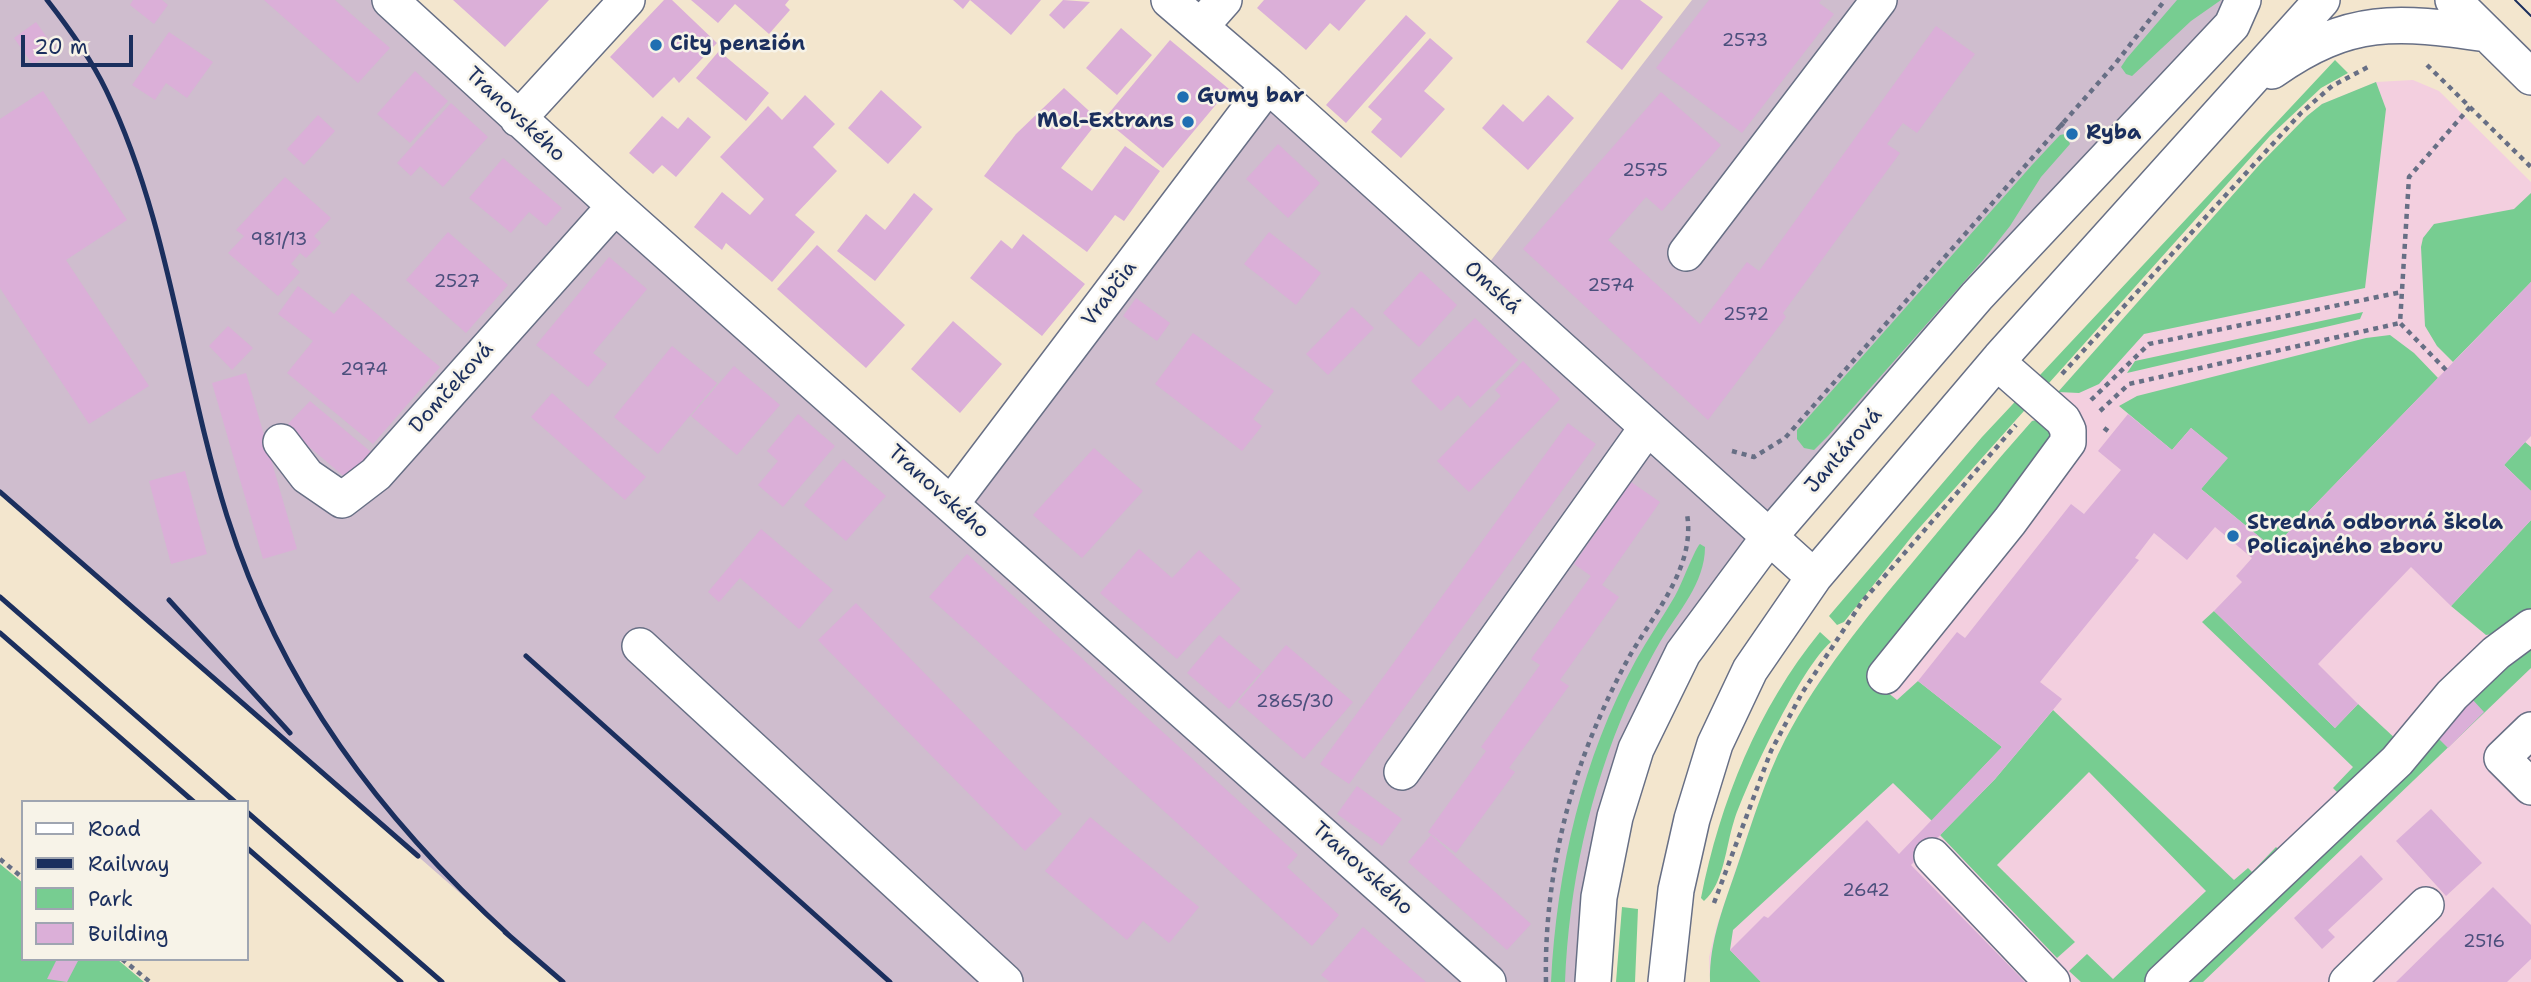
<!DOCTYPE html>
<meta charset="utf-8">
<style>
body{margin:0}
#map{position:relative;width:2531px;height:982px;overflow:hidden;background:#f3e6ce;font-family:"Shantell Sans",sans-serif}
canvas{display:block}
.legend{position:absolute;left:21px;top:800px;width:228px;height:161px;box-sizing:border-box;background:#f7f3e8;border:2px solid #9fa5b1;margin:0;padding:9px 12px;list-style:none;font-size:21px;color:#1b2f5e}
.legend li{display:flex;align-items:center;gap:14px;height:35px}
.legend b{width:35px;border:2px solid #9fa5b1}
.scale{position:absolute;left:21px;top:35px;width:112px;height:32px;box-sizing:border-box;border:4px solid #1b2f5e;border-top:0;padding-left:9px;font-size:21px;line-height:24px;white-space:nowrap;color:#1b2f5e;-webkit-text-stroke:5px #f7f3e8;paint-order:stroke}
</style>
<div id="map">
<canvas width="2531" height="982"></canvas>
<ul class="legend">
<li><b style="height:9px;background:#fff"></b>Road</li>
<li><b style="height:9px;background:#1b2f5e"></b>Railway</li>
<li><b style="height:19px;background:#77cd91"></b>Park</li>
<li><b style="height:19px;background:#dbafd8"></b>Building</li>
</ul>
<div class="scale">20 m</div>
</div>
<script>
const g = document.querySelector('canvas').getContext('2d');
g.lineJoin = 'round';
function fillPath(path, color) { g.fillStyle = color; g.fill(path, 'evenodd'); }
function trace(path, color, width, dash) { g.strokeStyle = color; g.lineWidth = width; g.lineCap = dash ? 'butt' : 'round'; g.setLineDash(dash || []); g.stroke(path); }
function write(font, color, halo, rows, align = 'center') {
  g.font = font + ' "Shantell Sans",sans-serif'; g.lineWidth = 5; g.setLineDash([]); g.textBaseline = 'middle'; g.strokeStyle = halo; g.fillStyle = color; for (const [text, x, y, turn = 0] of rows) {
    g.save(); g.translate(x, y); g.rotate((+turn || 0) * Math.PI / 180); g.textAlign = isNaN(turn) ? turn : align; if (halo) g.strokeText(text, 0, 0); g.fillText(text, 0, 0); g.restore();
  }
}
const built = new Path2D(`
 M2413 80 2439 91 2531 182V982H1710L1709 957 1717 925 1755 813 1785 742 1819 682 1870 614 2032 421 2261 163 2307 116 2322 104 2376 82Z`);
const industrial = new Path2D(`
 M0 0H390L951 503 1268 85 1479 276 1692 0H2243L1769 537 1636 749 1593 982H562L0 492Z`);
const green = new Path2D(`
 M2177 0H2221L2191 21 2132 76 2126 74 2121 67 2127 58Z
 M2335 60 2348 73 2321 88 2270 136 1913 535 1844 622 1837 625 1829 616 1982 437Z
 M2376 82 2386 109 2365 288 2144 334 2099 384 2079 393 2058 392 2261 163 2307 116 2322 104Z
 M2065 134 2070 144 2041 177 2010 226 1984 259 1828 436 1814 450 1804 448 1797 439V430L2032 165 2060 135Z
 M2531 193V282L2453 362 2437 346 2425 326 2421 247 2423 238 2434 224 2514 209Z
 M2363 312 2360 319 2127 373 2135 361Z
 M2390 335 2414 353 2438 378 2273 548 2201 489 2227 458 2191 428 2172 450 2119 406 2137 396 2366 338Z
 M2041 419 2052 430 2056 441 1872 680 1897 700 1918 681 2002 747 1932 821 1893 783 1733 930 1730 950 1761 982H1710C1709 940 1725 903 1738 864 1752 823 1765 779 1785 740 1819 675 1865 619 1912 563 1952 515 1991 467 2032 421Z
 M2525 442 2531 447V491L2504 465Z
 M2531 520V611L2498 633 2486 635 2451 606Z
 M1700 544 1705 547C1705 583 1678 612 1660 642 1649 661 1638 683 1628 703 1589 792 1569 886 1565 982H1551C1557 869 1582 759 1636 660 1648 638 1663 617 1675 596 1681 586 1696 546 1700 544Z
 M2214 611 2335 728 2358 704 2398 741 2344 799 2333 788 2353 767 2202 622Z
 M1820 632 1831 642C1801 667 1747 782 1734 821 1726 845 1724 884 1704 901L1701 898C1720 802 1758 708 1820 632Z
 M2531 645V668L2203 982H2183L2489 681Z
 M2053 710 2234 880 2248 868 2252 872 2276 847 2285 856 2150 982H2081L2069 971 2087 954 2113 979 2206 891 2089 772 1997 865 2075 942 2057 958 1940 835 1995 779Z
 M0 864 23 883V959H117L144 982H0Z
 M1622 907 1638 909 1635 982H1616Z`);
const building = new Path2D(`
 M133 0H162L168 5 154 24 130 5Z
 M264 0H335L390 48 358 83Z
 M453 0H549L505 47Z
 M664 0H672L717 43 679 83 674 77 653 98 610 57Z
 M691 0H789L785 5 790 10 769 34 735 4 718 23Z
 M953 0H1041L1011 35 970 0 963 9Z
 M1063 0 1090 2 1064 29 1049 15Z
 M1264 0H1366L1339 31 1330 23 1306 50 1257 8Z
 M1619 0H1640L1663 17 1622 70 1586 42Z
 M1709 0H1821L1819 3 1834 14 1742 133 1656 68Z
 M1406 15 1426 33 1346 123 1326 105Z
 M36 22 55 49 33 65 14 38Z
 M1936 26 1975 54 1917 133 1903 123 1887 144 1900 153 1783 313 1786 317 1708 420 1523 249 1661 92 1721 145 1662 211 1646 197 1608 240 1700 324 1747 262 1759 271Z
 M1121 28 1152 55 1117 95 1086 68Z
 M169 32 213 62 187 98 166 83 155 100 132 85Z
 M1430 38 1453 58 1424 91 1445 109 1401 158 1371 132 1382 119 1368 107Z
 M1170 40 1229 89 1163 168 1104 119Z
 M719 51 769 93 746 121 696 78Z
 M415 71 448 101 410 143 377 114Z
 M1064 88 1099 120 1061 168 1092 191 1125 146 1160 171 1124 221 1115 215 1087 252 984 176 1016 134Z
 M881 90 922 127 888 164 848 128Z
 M43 91 127 220 66 260 149 386 89 424 0 288V119Z
 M805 95 835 124 813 147 837 171 795 215 815 232 772 282 726 243 722 250 694 227 722 192 750 215 764 199 720 157 768 106 782 120Z
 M1548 95 1574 118 1528 170 1482 128 1503 104 1523 122Z
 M451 103 488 137 443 187 420 166 411 176 397 163Z
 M318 115 335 131 304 165 287 149Z
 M662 116 678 129 688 117 711 137 676 177 662 165 653 174 629 153Z
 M1278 144 1320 183 1288 218 1246 179Z
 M503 158 562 208 546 226 529 212 511 233 469 198Z
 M285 177 331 218 314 236 321 243 306 258 300 253 291 264 300 272 278 296 228 253 244 236 236 230Z
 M914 193 933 209 875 281 837 251 866 214 885 230Z
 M448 232 508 285 466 333 406 280Z
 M1269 232 1321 273 1296 305 1244 264Z
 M1023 234 1085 284 1042 336 970 278 1001 240 1012 249Z
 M817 245 905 325 866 368 777 289Z
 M609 257 647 289 593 353 607 364 588 387 536 345Z
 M1421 271 1457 305 1419 347 1383 313Z
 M2531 282V436L2504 465 2531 491V520L2451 606 2411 567 2318 664 2358 704 2335 728 2214 611 2242 582 2236 576 2252 558 2215 527 2187 560 2154 533 2135 558 2139 560 2040 682 2062 699 1995 779 1911 865 2025 982H1761L1730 950 1764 916 1768 918 1867 820 1899 854 2002 747 1918 681 1957 632 1965 638 2071 504 2084 514 2121 470 2098 451 2128 414 2172 450 2191 428 2228 458 2201 489 2273 548Z
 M298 286 334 314 352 293 440 367 373 444 287 373 313 341 278 314Z
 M1136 298 1170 323 1157 341 1123 316Z
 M1352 307 1374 328 1328 375 1306 354Z
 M1475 318 1518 360 1470 408 1458 395 1441 411 1411 381Z
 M953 321 1002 364 960 413 911 369Z
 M228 326 253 348 232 370 209 346Z
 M1193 333 1274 391 1253 419 1262 426 1242 451 1155 384Z
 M672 346 717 383 658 454 614 417Z
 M1523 361 1560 399 1469 492 1437 461 1501 396 1495 390Z
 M734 366 780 405 737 455 691 416Z
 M246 373 297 549 263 559 212 383Z
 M552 393 646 477 625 500 531 417Z
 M310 401 371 452 347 479 300 439 288 424Z
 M798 414 835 446 783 507 758 485 778 461 767 451Z
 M1568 423 1596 444 1349 784 1320 764Z
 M1094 448 1143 491 1082 558 1033 515Z
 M843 459 886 496 846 541 804 505Z
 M185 471 207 554 171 564 149 481Z
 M1631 482 1660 502 1602 585 1619 597 1560 680 1569 686 1509 768 1515 772 1456 853 1428 832 1486 751 1481 747 1540 665 1531 659 1591 576 1574 564Z
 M761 529 833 590 799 629 740 578 719 602 708 592Z
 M1139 549 1172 578 1199 550 1241 589 1177 659 1100 593Z
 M967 554 1298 855 1287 867 1339 915 1312 946 929 597Z
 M856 603 1062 814 1025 851 818 640Z
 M1219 635 1262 671 1229 709 1187 673Z
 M1286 645 1353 702 1304 759 1238 702Z
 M2472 699 2484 712 2448 748 2435 735Z
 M1357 786 1402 819 1382 846 1337 814Z
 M2431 809 2482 863 2446 896 2396 841Z
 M1090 817 1199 907 1169 943 1143 921 1127 940 1045 871Z
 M1431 835 1531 924 1507 950 1408 862Z
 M2361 855 2383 879 2328 930 2335 937 2322 949 2294 918Z
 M2493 887 2531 925V959L2507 982H2396Z
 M1363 927 1426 982H1330L1321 975Z
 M57 959H79L67 982 47 979Z`);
const path = new Path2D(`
 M2427 65 2531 167
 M2060 123 2072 134
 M2446 370 2400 323 2409 177 2470 107
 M2062 374 2301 113 2332 86 2368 67
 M2091 400 2149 344 2402 292
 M2100 411 2129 384 2400 323
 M2104 428 2112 434
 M1732 451 1754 457 1785 438 2115 64 2165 0
 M0 859 23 878
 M1714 903 1771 751 1802 693 1862 602 2016 425
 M122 959 150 982
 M1546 982C1544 895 1563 800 1598 721 1607 700 1617 679 1628 659 1653 614 1696 568 1687 514`);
const minor = new Path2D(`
 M390 0 615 206 1488 982
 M1169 0 1268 85 1814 577
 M2453 0 2531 77
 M1201 26 1224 0
 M2272 71C2350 16 2397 21 2487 34
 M518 119 627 0
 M1686 253 1879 0
 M281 442 307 476 342 500 376 474 615 206
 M951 504 1268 85
 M640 646 1005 982
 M1885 676 2010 521 2068 442V430L2063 420 1997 362
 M2531 730 2502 758 2531 787
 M1402 772 1646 429
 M1932 856 2052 982
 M1593 982 1599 897 1615 817 1636 749 1683 653 1769 537 1977 296 2232 25 2243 0
 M1666 982 1676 890 1692 819 1715 744 1750 670 1814 577 2000 358 2322 0
 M2163 982 2397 761 2452 695 2496 653 2531 627
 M2347 982 2426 905`);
const tram = new Path2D(`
 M2515 0 2531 16`);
const rail = new Path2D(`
 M47 0C69 28 90 57 106 90 170 223 183 376 227 516 281 687 380 818 511 937
 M0 492 418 856
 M0 597 235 802
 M169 600 290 733
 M0 633 194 802
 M526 656 890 982
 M247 812 442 982
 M247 848 401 982
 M505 932 563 982`);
const markers = [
 [656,45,7,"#1f6fb2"],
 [1183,97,7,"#1f6fb2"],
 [1188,122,7,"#1f6fb2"],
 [2072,134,7,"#1f6fb2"],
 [2233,536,7,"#1f6fb2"]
];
const numberNames = [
 ["2573",1745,41],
 ["2575",1645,171],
 ["981/13",279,240],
 ["2527",457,282],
 ["2574",1611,286],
 ["2572",1746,315],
 ["2974",364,370],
 ["2865/30",1295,702],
 ["2642",1866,891],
 ["2516",2484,942]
];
const poiNames = [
 ["City penzión",670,45],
 ["Gumy bar",1197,97],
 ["Mol-Extrans",1174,122,"right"],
 ["Ryba",2086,134],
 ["Stredná odborná škola",2247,524],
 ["Policajného zboru",2247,548]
];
const streetNames = [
 ["Tranovského",515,115,43],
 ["Omská",1492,288,42],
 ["Vrabčia",1110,294,-53],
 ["Domčeková",452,388,-48],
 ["Jantárová",1844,451,-49],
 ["Tranovského",938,492,42],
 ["Tranovského",1362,869,42]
];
fillPath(built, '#f3cfdf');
fillPath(industrial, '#cfbdce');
fillPath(green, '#77cd91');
fillPath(building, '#dbafd8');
trace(minor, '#676f85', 38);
trace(path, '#676f85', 4.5, [5, 5]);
trace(minor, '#fff', 35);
trace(tram, '#1b2f5e', 2);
trace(rail, '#1b2f5e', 5);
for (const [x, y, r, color] of markers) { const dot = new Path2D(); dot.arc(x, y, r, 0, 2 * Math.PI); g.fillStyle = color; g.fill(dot); trace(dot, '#f7f3e8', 2.5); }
write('18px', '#4b4f7c', null, numberNames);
write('bold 21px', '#1b2f5e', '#f7f3e8', poiNames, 'left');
write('21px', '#1b2f5e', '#f7f3e8', streetNames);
</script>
